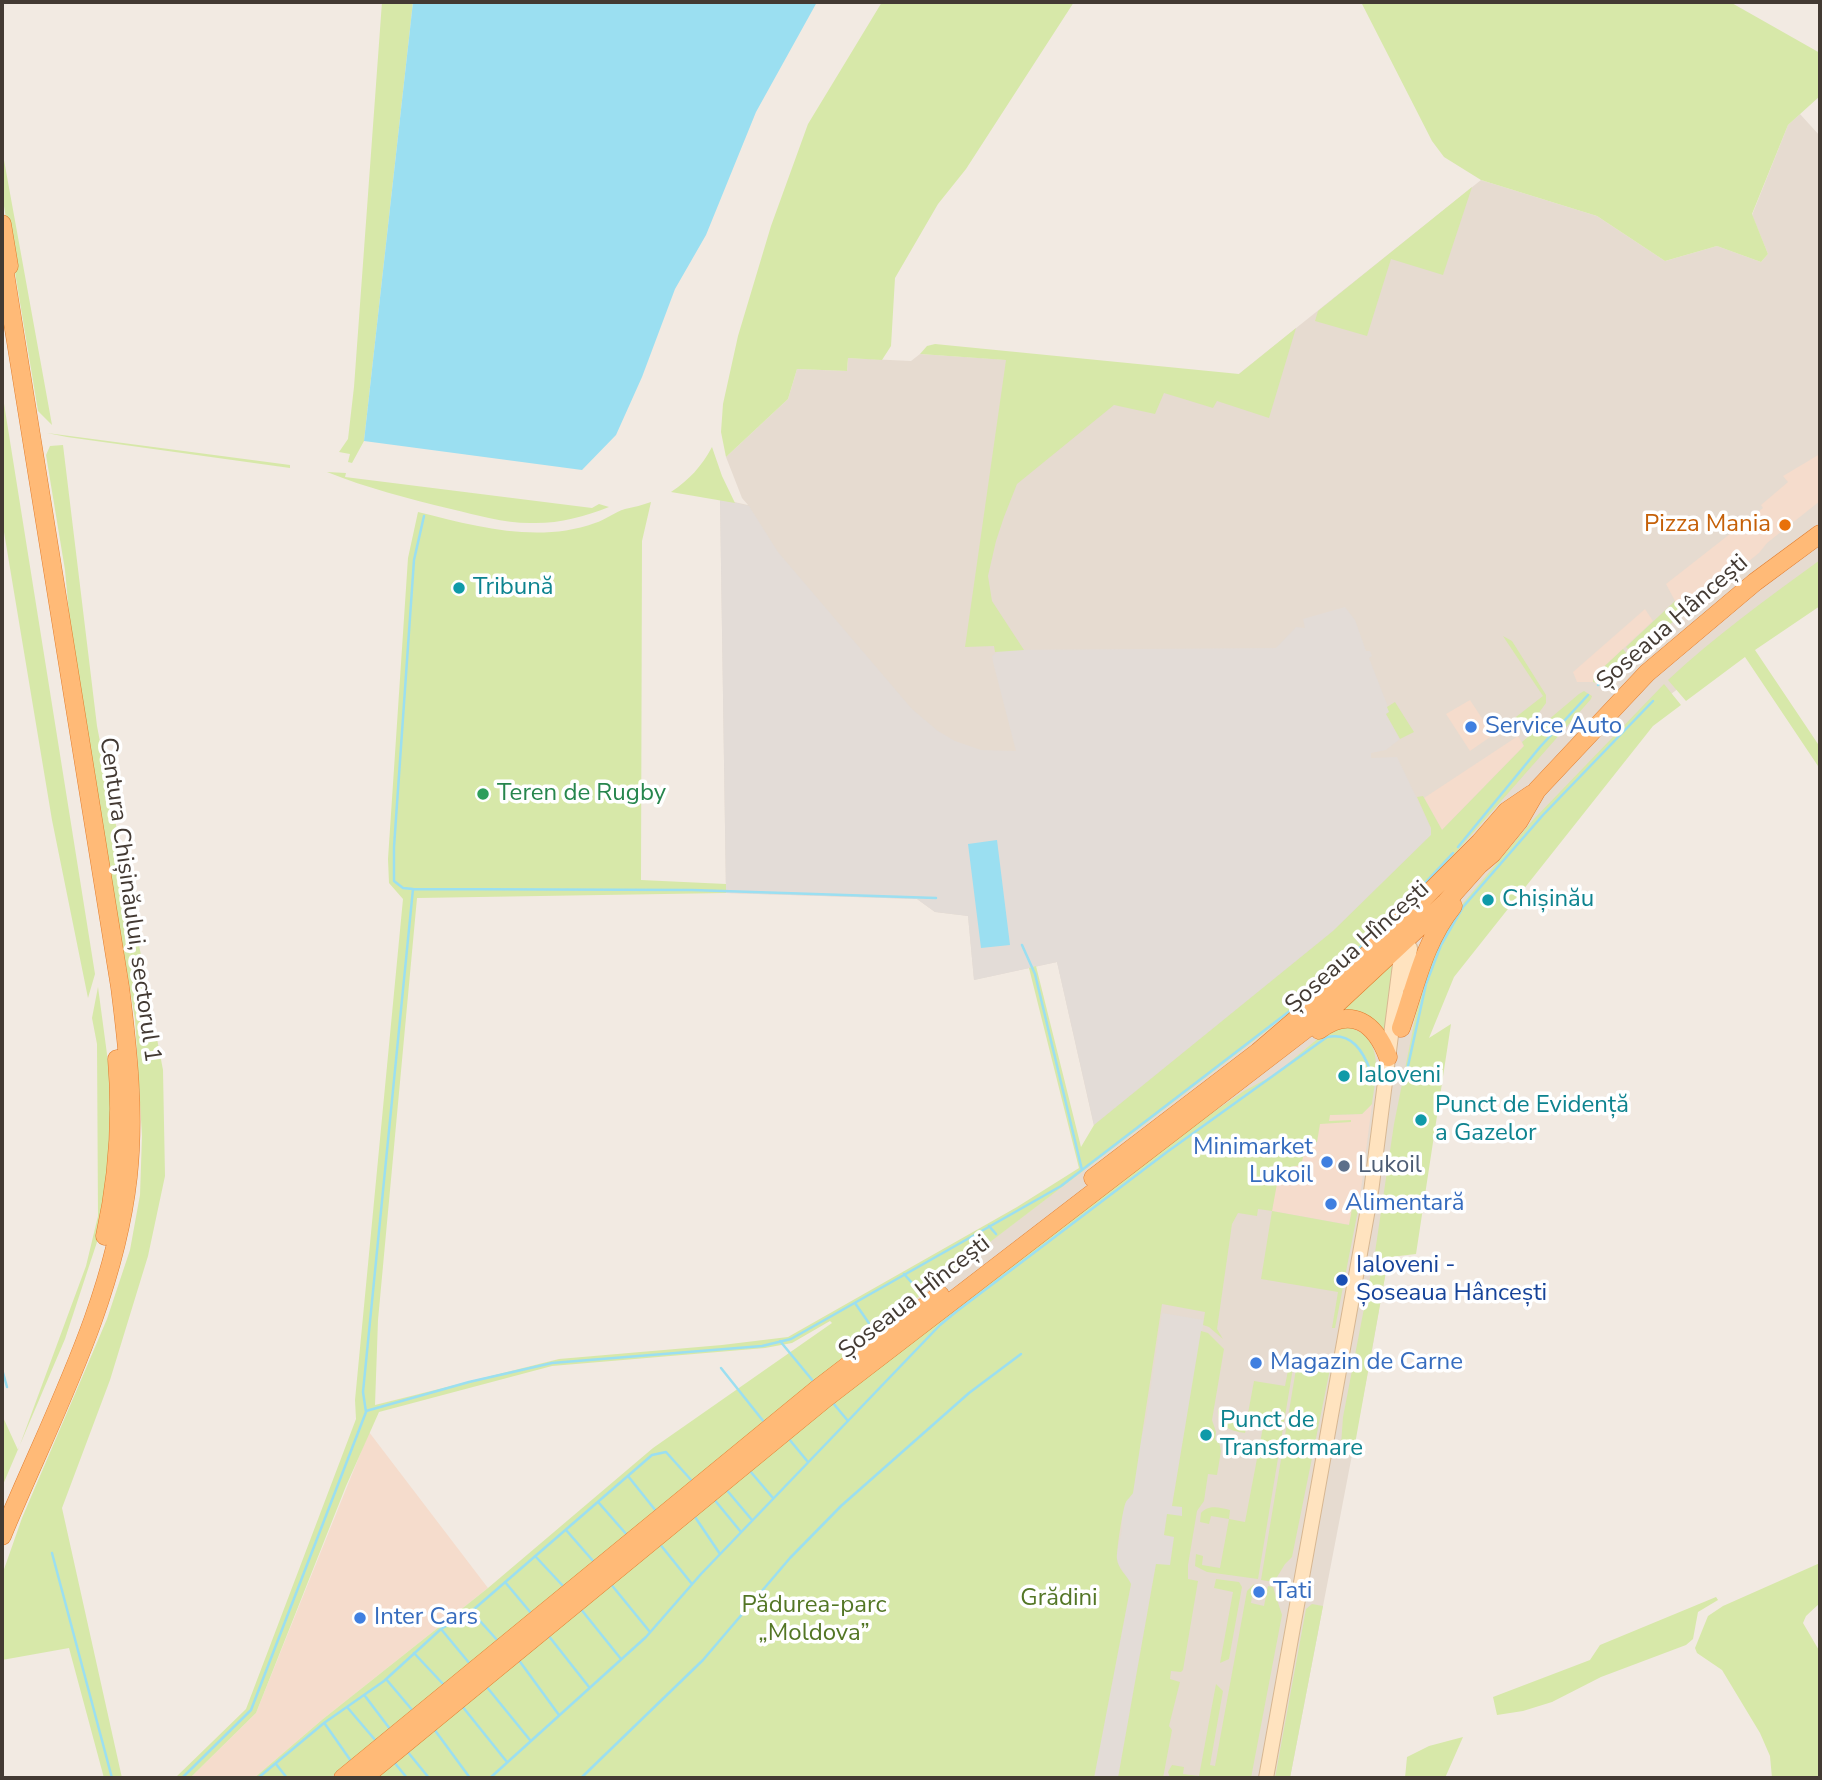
<!DOCTYPE html>
<meta charset="utf-8">
<style>
body{margin:0}
#map{position:relative;width:1822px;height:1780px;overflow:hidden;background:#f2eae2;font-family:"Nunito Sans",sans-serif}
canvas{display:block}
.frame{position:absolute;inset:0;border:4px solid #433a33;pointer-events:none}
</style>
<div id="map">
<canvas width="1822" height="1780"></canvas>
<div class="frame"></div>
</div>
<script>
const g = document.querySelector('canvas').getContext('2d');
g.lineJoin = 'round';
function fillPath(path, color) { g.fillStyle = color; g.fill(path, 'evenodd'); }
function trace(path, color, width, dash) { g.strokeStyle = color; g.lineWidth = width; g.lineCap = dash ? 'butt' : 'round'; g.setLineDash(dash || []); g.stroke(path); }
function write(font, color, halo, rows, align = 'center') {
  g.font = font + ' "Nunito Sans",sans-serif'; g.lineWidth = 7; g.setLineDash([]); g.textBaseline = 'middle'; g.strokeStyle = halo; g.fillStyle = color; for (const [text, x, y, turn = 0] of rows) {
    g.save(); g.translate(x, y); g.rotate((+turn || 0) * Math.PI / 180); g.textAlign = isNaN(turn) ? turn : align; if (halo) g.strokeText(text, 0, 0); g.fillText(text, 0, 0); g.restore();
  }
}
const residential = new Path2D(`
 M1800 114 1820 136V584L1652 708 1436 984 1371 1356 1290 1778H310L663 1502 946 1275 1101 1157 1057 962 974 980 968 916 935 912 917 899 726 893 720 499 748 505 742 498 726 457 788 399 797 369 847 371 848 358 911 361 920 354 1024 361 1225 385 1481 180 1597 216 1665 261 1717 246 1761 262 1768 254 1752 215 1788 125Z`);
const commercial = new Path2D(`
 M1820 454V501L1767 543 1759 553 1682 614 1666 584 1763 508 1761 505 1788 482 1783 476Z
 M1645 609 1653 621 1594 676 1593 682H1577L1573 672Z
 M1470 700 1493 735 1470 751 1446 714Z
 M1518 736 1524 746 1442 830 1424 798Z
 M1372 1104 1359 1205 1353 1203 1350 1225 1272 1211 1274 1197 1272 1172 1278 1146 1320 1123 1330 1115 1362 1114Z
 M369 1432 488 1588 323 1719 254 1778H190L256 1713Z`);
const industrial = new Path2D(`
 M720 499 749 506 778 552 912 709 938 731 955 741 981 750 1016 751 993 662 992 656 999 650 1276 648 1296 627 1305 628 1303 619 1345 607 1355 620 1366 651H1370L1372 656 1369 658 1390 712 1386 714 1400 739 1386 750 1371 753V758L1397 757 1431 828V835L1333 931 1094 1125 1057 962 974 980 968 916 935 912 917 899 726 893Z
 M1162 1313 1204 1320 1172 1505 1183 1507 1182 1516 1167 1515 1164 1535 1174 1537 1170 1566 1156 1564 1118 1778H1094L1131 1584 1117 1562 1116 1556 1122 1530V1513L1146 1419Z`);
const green = new Path2D(`
 M382 2H413L364 441 352 463 348 462 350 454 339 452 348 439 354 387Z
 M882 2H1074L966 169 938 204 895 278 891 346 882 360 848 358 847 371 797 369 788 399 726 457 721 432 723 404 738 336 771 226 808 124Z
 M1361 2H1730L1820 53V96L1788 125 1752 214 1768 254 1761 262 1717 246 1665 261 1597 216 1481 180 1444 157 1432 141Z
 M2 149 52 425 38 411 2 194Z
 M1472 187 1443 275 1391 259 1367 336 1315 321 1318 311Z
 M1296 328 1269 418 1217 401 1213 408 1164 393 1155 414 1114 405 1017 484 1004 517 996 541 988 576 992 601 1024 650 995 652 994 646 965 647 1006 360 920 354 927 346 935 344 1239 374Z
 M2 391 95 974 88 998 52 820 2 520Z
 M47 433 290 465V468L67 437Z
 M63 445 97 726 163 1070 165 1176 148 1256 110 1380 62 1508 122 1778H104L69 1648 2 1660V1575L22 1518 107 1319 130 1250 140 1195 142 1136 135 1019 73 657 65 570 46 455 50 446Z
 M712 447 722 476 735 503 671 492C690 479 701 467 712 447Z
 M327 472 346 473 345 477 592 508 599 504 609 507C583 517 558 524 530 523 504 523 476 515 451 509 409 499 367 488 327 472Z
 M651 502 642 541 641 880 726 884V893L417 898 378 1320 375 1405 559 1359 722 1345 788 1337 1017 1207 1079 1168 1029 968 1036 966 1081 1147 1094 1125 1333 931 1431 835V828L1417 797 1423 796 1442 830 1524 746 1522 742 1579 694 1584 691 1592 696 1591 699 1458 850 1370 940 1269 1029 922 1294 330 1778H254L323 1719 488 1588 653 1448 832 1323 830 1321 792 1343 765 1348 552 1366 379 1412 346 1486 256 1713 190 1778H175L246 1709 356 1419 355 1400 403 899 389 883 388 859 408 558 418 512C475 526 537 544 595 523 605 520 615 512 625 509 634 507 643 505 651 502Z
 M1820 560V606L1755 650 1820 747V769L1745 657 1686 701 1668 680C1715 636 1768 598 1820 560Z
 M1675 601 1682 614 1634 655 1626 647Z
 M1503 636 1512 641 1546 695V703L1538 714 1518 726 1512 720 1543 696Z
 M1623 649 1630 658 1604 685 1593 682 1594 676Z
 M1664 684 1681 705 1653 726 1454 977 1429 1038 1451 1024 1416 1254 1374 1259 1394 1124 1416 1014 1433 956 1445 931 1460 907 1533 820Z
 M1395 702 1414 732 1400 739 1386 714 1389 712 1387 707Z
 M1396 959 1387 1042 1339 1011Z
 M98 987 109 1069 111 1107 110 1159 98 1239 65 1339 2 1487V1415L18 1450 86 1266 98 1216 97 1044 92 1018Z
 M1343 1026C1385 1034 1377 1071 1372 1104L1362 1114 1330 1115 1329 1121 1351 1120V1122L1320 1124 1317 1142 1286 1146V1151L1305 1150 1301 1165 1286 1168 1273 1165 1272 1171 1279 1173 1272 1211 1349 1225 1353 1203 1359 1205 1335 1328H1332L1338 1292 1261 1279 1272 1211 1258 1209 1257 1216 1238 1213 1232 1224 1217 1329 1223 1339 1209 1327 1203 1325 1205 1312 1162 1304 1133 1493C1132 1495 1126 1501 1126 1502 1123 1506 1116 1554 1117 1559 1118 1569 1127 1575 1131 1584L1094 1778H374L744 1472 1180 1135 1244 1091 1274 1075 1326 1032Z
 M1387 1266 1355 1444 1341 1445 1343 1417 1372 1267Z
 M1201 1331 1208 1333 1224 1349 1212 1420 1216 1432 1215 1440 1219 1442 1221 1451 1217 1475 1208 1474 1204 1501 1197 1511 1188 1565V1579L1198 1581 1183 1670 1181 1672 1171 1671 1170 1679 1180 1682 1169 1726 1172 1730 1163 1778H1118L1156 1564 1170 1565 1174 1537 1164 1535 1167 1514 1182 1516V1507L1172 1506Z
 M1275 1359 1294 1362 1258 1579 1207 1572 1195 1566 1196 1554 1203 1556 1202 1565 1220 1568 1229 1519 1211 1516 1209 1524 1200 1522 1201 1513C1209 1504 1220 1508 1230 1510L1229 1519 1245 1522 1263 1427 1247 1424 1245 1433C1231 1431 1218 1427 1218 1410L1231 1413 1230 1421 1246 1424 1254 1381 1285 1386 1289 1365 1273 1362Z
 M1297 1363 1330 1369 1292 1557 1285 1564 1274 1582 1261 1580Z
 M1820 1563V1603L1806 1616 1803 1623 1820 1652V1778H1772L1770 1756 1760 1733 1722 1670 1697 1653 1695 1648 1708 1616 1723 1606Z
 M1216 1579 1239 1582 1242 1587 1229 1659 1220 1663 1233 1592 1214 1588Z
 M1254 1584 1251 1603 1264 1606 1268 1586 1273 1587 1282 1615 1251 1778H1170L1168 1772 1172 1765 1184 1767 1183 1774 1199 1776 1216 1684 1223 1691 1210 1765 1215 1766 1247 1591Z
 M1716 1597 1718 1600 1698 1612 1693 1639 1686 1645 1601 1677 1552 1702 1523 1711 1497 1715 1493 1697 1590 1660 1600 1645Z
 M1312 1604 1323 1606 1290 1778H1275L1306 1609Z
 M1463 1737 1445 1778H1405L1407 1757 1429 1746Z`);
const water = new Path2D(`
 M413 2H817L756 112 706 235 675 289 642 377 616 435 582 470 364 441Z
 M997 840 1010 945 981 948 968 844Z`);
const stream = new Path2D(`
 M1598 685 1626 657
 M1458 847 1540 747 1588 695
 M413 889 403 888 394 881V847L414 560 424 516
 M1410 899 1453 853
 M1022 945 1035 974 1082 1170
 M1315 991 1404 905
 M1406 1075 1426 984 1441 945 1463 907 1543 815 1653 701
 M989 1226 996 1234
 M904 1274 922 1294
 M855 1303 875 1332
 M780 1341 813 1381
 M721 1368 764 1422
 M2 1369 7 1387
 M833 1403 848 1421
 M366 1411 469 1382 552 1363 762 1346 791 1339 1061 1186 1308 997
 M789 1439 808 1462
 M750 1471 773 1498
 M628 1476 656 1511
 M725 1488 752 1520
 M713 1498 741 1532
 M599 1503 627 1535
 M693 1514 720 1554
 M566 1530 594 1562
 M659 1543 692 1584
 M52 1553 112 1778
 M535 1556 564 1587
 M505 1582 531 1613
 M610 1583 650 1632
 M580 1608 621 1659
 M471 1611 498 1641
 M441 1629 470 1664
 M548 1635 589 1687
 M414 1653 444 1685
 M518 1659 559 1715
 M386 1679 413 1711
 M486 1686 530 1740
 M365 1696 390 1729
 M462 1706 507 1762
 M347 1707 376 1741
 M325 1724 351 1761
 M434 1729 470 1778
 M407 1751 429 1778
 M394 1762 407 1778
 M276 1764 287 1778
 M182 1778 251 1710 366 1412 363 1392 413 889 692 890 936 898
 M258 1778 324 1723 384 1681 441 1629 473 1610 652 1455 666 1452 692 1481
 M490 1778 646 1637 701 1574 940 1325 957 1311 1167 1152 1327 1037C1352 1032 1363 1051 1371 1072L1374 1073
 M581 1778 703 1660 790 1558 841 1506 969 1393 1021 1354`);
const secondary = new Path2D(`
 M1403 941 1410 948 1406 983
 M1266 1778 1371 1192 1403 941`);
const trunk = new Path2D(`
 M2 224 9 266
 M2 255 120 987C128 1050 135 1113 128 1177 114 1303 50 1420 2 1536
 M1401 1028C1416 985 1424 942 1453 906
 M1319 1030C1352 1006 1375 1023 1388 1057
 M1093 1178 1258 1052 1343 979 1480 842 1507 811 1532 794
 M105 1236C118 1178 122 1119 117 1059
 M343 1778 816 1390 940 1295
 M363 1778 826 1398 1328 1012 1446 902 1479 865 1492 854 1519 821 1537 790 1647 673 1755 582 1820 534`);
const markers = [
 [1785,525,7,"#e8710a"],
 [459,588,7,"#0f9aa8"],
 [1471,727,7,"#3f7fe0"],
 [483,794,7,"#2e9e5b"],
 [1488,900,7,"#0f9aa8"],
 [1344,1076,7,"#0f9aa8"],
 [1421,1120,7,"#0f9aa8"],
 [1327,1162,7,"#3f7fe0"],
 [1344,1166,7,"#5c6f8a"],
 [1331,1204,7,"#3f7fe0"],
 [1342,1280,7,"#1a4fb4"],
 [1256,1363,7,"#3f7fe0"],
 [1206,1435,7,"#0f9aa8"],
 [1259,1592,7,"#3f7fe0"],
 [360,1618,7,"#3f7fe0"]
];
const foodNames = [
 ["Pizza Mania",1771,525]
];
const cultureNames = [
 ["Tribună",473,588],
 ["Chișinău",1502,900],
 ["Ialoveni",1358,1076],
 ["Punct de Evidență",1435,1106],
 ["a Gazelor",1435,1134],
 ["Punct de",1220,1421],
 ["Transformare",1220,1449]
];
const streetNames = [
 ["Șoseaua Hâncești",1673,623,-41],
 ["Centura Chișinăului, sectorul 1",129,900,82],
 ["Șoseaua Hîncești",1358,948,-42],
 ["Șoseaua Hîncești",915,1298,-38]
];
const shopNames = [
 ["Service Auto",1485,727],
 ["Minimarket",1313,1148,"right"],
 ["Lukoil",1313,1176,"right"],
 ["Alimentară",1345,1204],
 ["Magazin de Carne",1270,1363],
 ["Tati",1273,1592],
 ["Inter Cars",374,1618]
];
const leisureNames = [
 ["Teren de Rugby",497,794]
];
const serviceNames = [
 ["Lukoil",1358,1166]
];
const transitNames = [
 ["Ialoveni -",1356,1266],
 ["Șoseaua Hâncești",1356,1294]
];
const parkNames = [
 ["Grădini",1059,1599],
 ["Pădurea-parc",814,1606],
 ["„Moldova”",814,1634]
];
fillPath(residential, '#e6dbd0');
fillPath(commercial, '#f5dccc');
fillPath(industrial, '#e3dcd7');
fillPath(green, '#d7e8a9');
fillPath(water, '#9bdff1');
trace(stream, '#9bdff1', 2.5);
trace(secondary, '#d7b792', 16);
trace(trunk, '#e17c2d', 19);
trace(secondary, '#ffe3bf', 14);
trace(trunk, '#ffba77', 18);
for (const [x, y, r, color] of markers) { const dot = new Path2D(); dot.arc(x, y, r, 0, 2 * Math.PI); g.fillStyle = color; g.fill(dot); trace(dot, '#fff', 2.5); }
write('24px', '#c56008', '#fff', foodNames, 'right');
write('24px', '#0d838f', '#fff', cultureNames, 'left');
write('24px', '#433a33', '#fff', streetNames);
write('24px', '#366cbe', '#fff', shopNames, 'left');
write('24px', '#27864d', '#fff', leisureNames, 'left');
write('24px', '#4e5e75', '#fff', serviceNames, 'left');
write('24px', '#164399', '#fff', transitNames, 'left');
write('24px', '#537625', '#fff', parkNames);
</script>
